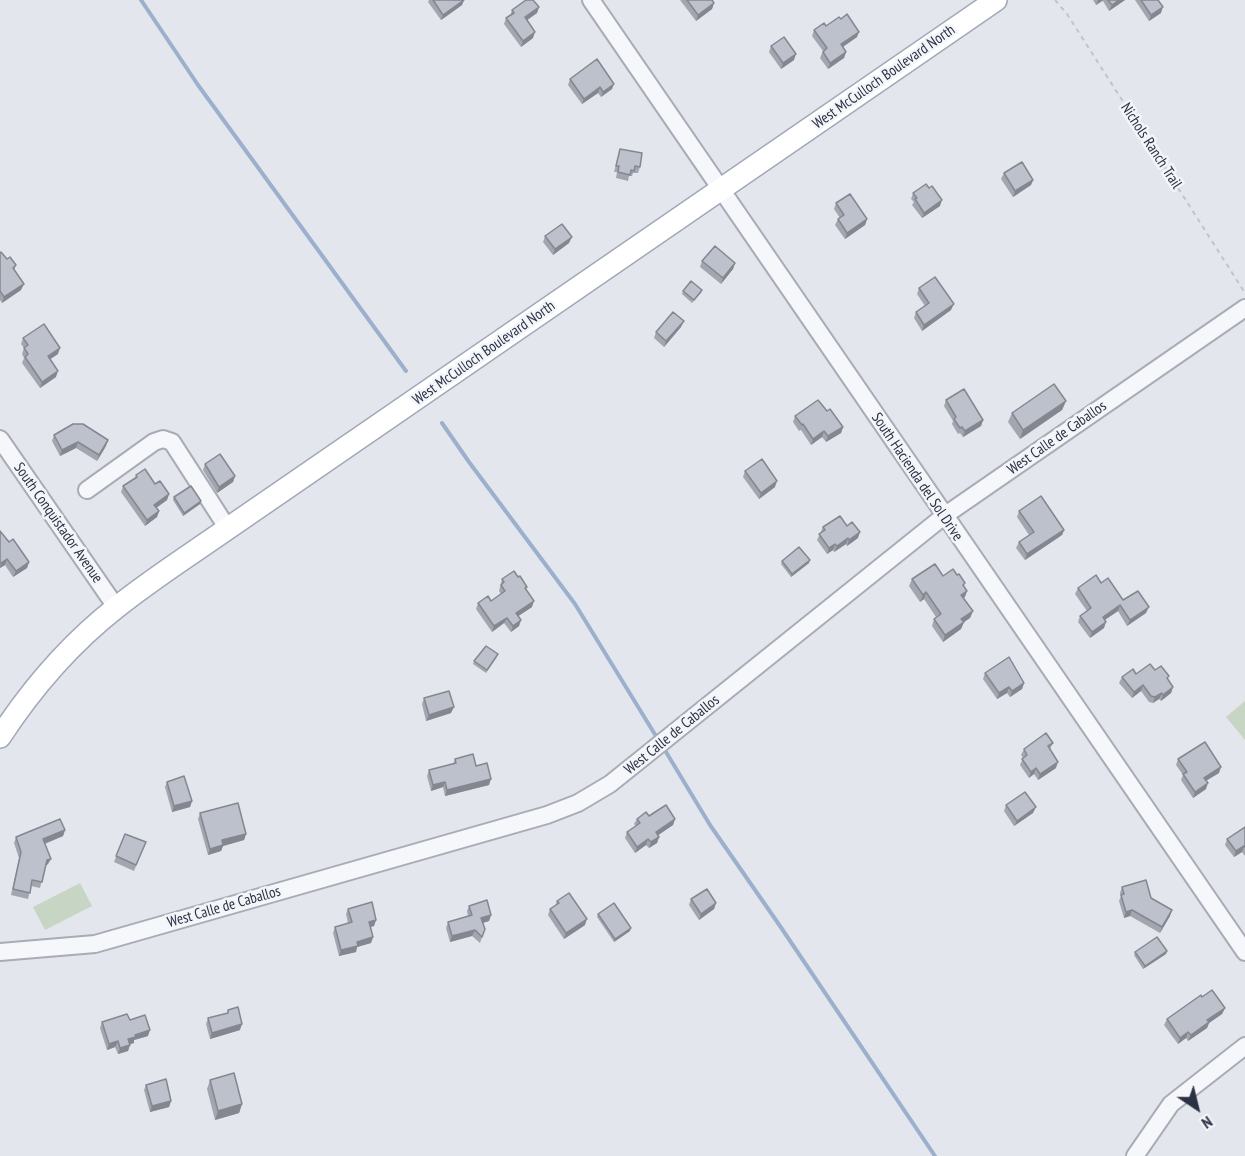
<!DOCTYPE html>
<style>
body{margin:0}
#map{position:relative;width:1245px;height:1156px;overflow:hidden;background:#e3e6ec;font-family:"PT Sans Narrow",sans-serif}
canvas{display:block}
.north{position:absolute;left:1167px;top:1078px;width:60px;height:60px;-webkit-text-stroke:4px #f3f5f9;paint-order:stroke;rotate:145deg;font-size:16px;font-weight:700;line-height:24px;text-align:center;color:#2a3145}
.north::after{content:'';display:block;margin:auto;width:21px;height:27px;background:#2a3145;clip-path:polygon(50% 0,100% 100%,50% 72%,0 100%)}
</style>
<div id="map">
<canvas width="1245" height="1156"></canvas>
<div class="north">N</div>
</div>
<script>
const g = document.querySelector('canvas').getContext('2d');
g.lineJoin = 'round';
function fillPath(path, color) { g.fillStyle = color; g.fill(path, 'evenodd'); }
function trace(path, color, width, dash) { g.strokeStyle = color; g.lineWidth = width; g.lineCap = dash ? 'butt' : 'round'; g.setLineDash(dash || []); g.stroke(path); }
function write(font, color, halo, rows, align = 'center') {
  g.font = font + ' "PT Sans Narrow",sans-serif'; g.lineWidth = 5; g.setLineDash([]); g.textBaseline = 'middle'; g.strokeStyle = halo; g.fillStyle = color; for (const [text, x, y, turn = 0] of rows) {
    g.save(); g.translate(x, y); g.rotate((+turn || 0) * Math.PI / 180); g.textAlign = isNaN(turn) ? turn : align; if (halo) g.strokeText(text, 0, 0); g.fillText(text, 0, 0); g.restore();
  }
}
const green = new Path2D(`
 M1245 701V740L1226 717Z
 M80 883 92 906 45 930 33 907Z`);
const stream = new Path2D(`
 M141 0 198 85 406 371
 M442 423 469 462 575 604 659 741
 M663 747 710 825 780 926 935 1156`);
const path = new Path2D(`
 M1055 0 1067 14 1122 100 1245 293`);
const minor = new Path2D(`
 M591 0 1245 952
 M0 439 116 607
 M87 490 154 442 163 439 172 442 228 529
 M0 952 95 944 547 815 578 803 610 784 944 516 1245 308
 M1135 1156 1171 1104 1245 1046`);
const major = new Path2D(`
 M0 737C32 688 71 643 117 607 147 583 179 562 211 540L996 0`);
const wall = new Path2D(`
 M429 0H464L462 5 441 20 428 2Z
 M680 0H712L714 3 712 9 696 21Z
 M1093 0H1125L1109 11 1103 1 1096 5Z
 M1135 0H1158L1161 13 1149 21Z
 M539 7 537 13 527 20 533 38 521 47 504 24 506 18 510 16 512 10Z
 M826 26 857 37 843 47 846 52 844 58 828 69 820 58 823 51 812 36 814 30Z
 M771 46 794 60 781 69 769 52Z
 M570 79 612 89 601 97 598 93 582 104 568 85Z
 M620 149 640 167 638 173H633L632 176H629L628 181 616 178 617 172H614Z
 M1004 173 1033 180 1031 185 1013 197 1001 179Z
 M913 193 940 206 922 218 912 205 914 202 911 199Z
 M836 203 867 219 865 225 845 239 835 225 838 219 840 218 834 209Z
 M545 236 569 243 553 255 543 242Z
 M0 253 7 259 16 265 14 271 21 290 2 303 0 300Z
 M702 261 735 263 733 269 721 284 700 267Z
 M919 288 951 310 922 331 914 318 916 312 925 306 917 294Z
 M702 290 701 293 692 303 682 294 683 291Z
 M681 327 664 347 654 338 656 332Z
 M23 338 58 354 50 359 56 377 40 388 22 363 24 358 22 354 24 348 21 344Z
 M946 400 983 420 981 426 963 437 960 433 958 434 952 424 953 421 944 406Z
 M1066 401 1062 410 1020 439 1008 422 1012 413Z
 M827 411 843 427 841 433 826 442 822 437 811 445 801 430 799 431 793 422 795 416Z
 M54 435 106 446 97 461 76 448 60 456 52 441Z
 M205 464 235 476 233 482 217 493 203 470Z
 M745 471 775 487 759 499 743 477Z
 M136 475 155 484 169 494 167 500 156 508 159 511 157 517 145 526 121 492 123 486 135 478Z
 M174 497 201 501 200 504 183 516 173 500Z
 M1019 511 1064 530 1062 535 1025 560 1016 548 1019 542 1029 535 1017 517Z
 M847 526 858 538 847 546 846 544 834 552 833 550 827 554 817 540 823 527Z
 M0 531 9 542 29 562 27 568 13 577 5 565 0 568Z
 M782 561 809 563 791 577 781 564Z
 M943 576 964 586 967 591 964 598 973 611 970 618 964 622 961 629 943 642 932 626 934 619 936 617 924 599 920 602 909 586 912 579Z
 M518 577 527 587 526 589 532 607 518 616 521 620 519 626 511 632 504 623 492 632 476 609 478 603 491 601 501 594 499 591 502 579Z
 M1101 583 1123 600 1146 613 1127 626 1118 611 1105 620 1104 628 1090 638 1078 622 1080 616 1087 611 1075 594 1078 588Z
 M497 657 486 673 473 664 474 661Z
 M1155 670 1168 679 1173 687 1171 693 1161 701 1159 699 1153 703 1149 702 1141 691 1132 698 1119 683 1122 677Z
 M985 673 1024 683 1022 689 1010 697 1007 693 997 699 983 679Z
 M424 698 451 713 426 721 422 704Z
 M1053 743 1050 749 1056 768 1038 780 1034 774 1029 778 1020 765 1023 758 1021 755 1024 749Z
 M455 759 476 766 489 785 445 796 443 787 431 791 427 776 429 770 453 764Z
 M1178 759 1219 773 1206 781V789L1193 798 1181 780 1183 775 1176 765Z
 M167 782 192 801 190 807 172 812 165 787Z
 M1006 805 1033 813 1014 826 1004 811Z
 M200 813 246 834 244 840 223 846 221 851 208 855 198 819Z
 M649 816 675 819 673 825 658 835 659 837 657 843 649 848 646 845 635 853 625 838 627 832 636 826 634 824 637 819Z
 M1245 827V856L1242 852 1234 857 1225 845 1227 839Z
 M65 830 63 836 45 844 48 864 45 866 40 888 31 886 28 899 11 895 19 858 14 843 16 837Z
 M125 834 146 842 134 871 114 862Z
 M1122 887 1151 898 1170 916 1160 933 1130 916 1124 918 1119 901 1121 896 1120 893Z
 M691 899 716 903 714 909 699 920 689 905Z
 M557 901 585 925 564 939 548 915 550 909 555 906Z
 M469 906 491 915 489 921 483 923 485 929 480 943 472 936 450 942 446 928 448 922 468 916 467 911Z
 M348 909 376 920 374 926 371 927 373 937 371 943 357 947 356 952 339 956 333 933 335 927 348 923 346 914Z
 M598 914 630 931 614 942 597 917Z
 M1167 951 1166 954 1143 969 1134 955 1135 952Z
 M1202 997 1225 1008 1222 1014 1209 1023 1207 1028 1188 1041 1186 1038 1178 1044 1164 1025 1167 1019Z
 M228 1010 240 1030 210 1039 206 1024 208 1018 227 1013Z
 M130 1020 148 1036 134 1040V1043L130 1044 128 1051 118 1054 115 1047 107 1050 100 1028 102 1022Z
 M210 1080 242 1104 239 1113 215 1120 207 1089Z
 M146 1085 171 1101 169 1107 150 1112 144 1090Z`);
const shadedWall = new Path2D(`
 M464 0 462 5 441 20 443 15Z
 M1098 0H1103L1096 5Z
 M1119 0H1125L1109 11 1112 5Z
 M714 3 712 9 696 21 698 15Z
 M539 7 537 13 523 23 525 17Z
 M1163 7 1161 13 1149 21 1151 15Z
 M535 32 533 38 521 47 523 41Z
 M859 32 857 37 838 50 841 44Z
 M846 52 844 58 828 69 830 63Z
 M796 54 794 60 781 69 783 63Z
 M614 84 612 89 601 97 603 92Z
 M600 87 598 93 582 104 584 99Z
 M1033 180 1031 185 1013 197 1015 191Z
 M942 200 940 206 922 218 924 213Z
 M867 219 865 225 845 239 847 233Z
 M572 237 569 243 553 255 555 249Z
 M735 263 733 269 721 284 723 278Z
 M24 284 21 290 2 303 4 297Z
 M954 304 951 310 922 331 924 325Z
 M684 321 681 327 664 347 666 341Z
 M60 348 58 354 46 362 48 356Z
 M58 371 56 377 40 388 42 382Z
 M1066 401 1062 410 1020 439 1023 430Z
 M983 420 981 426 963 437 965 431Z
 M843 427 841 433 826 442 828 436Z
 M824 431 822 437 811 445 813 439Z
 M108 440 106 446 97 461 99 455Z
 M78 442 76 448 60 456 62 450Z
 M235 476 233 482 217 493 219 487Z
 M777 481 775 487 759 499 761 493Z
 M169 494 167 500 152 511 154 505Z
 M201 501 200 504 183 516 184 513Z
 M159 511 157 517 145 526 147 520Z
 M1064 530 1062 535 1025 560 1027 554Z
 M860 532 858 538 847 546 849 540Z
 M848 538 846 544 834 552 837 546Z
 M835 544 833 550 827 554 829 548Z
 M7 559 5 565 0 568 1 563Z
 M810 560 809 563 791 577 792 574Z
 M29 562 27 568 13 577 16 571Z
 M967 591 965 597 959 601 961 595Z
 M926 592 924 599 920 602 923 595Z
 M534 601 532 607 514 619 516 613Z
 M1120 605 1118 611 1100 623 1103 617Z
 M1149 607 1146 613 1127 626 1130 620Z
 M973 611 970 618 964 622 961 629 943 642 945 635 961 619Z
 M507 618 504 623 492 632 494 626Z
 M521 620 519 626 511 632 513 626Z
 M1106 622 1104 628 1090 638 1092 632Z
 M1024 683 1022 689 1010 697 1012 691Z
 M1143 685 1141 691 1132 698 1134 692Z
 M1009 687 1007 693 997 699 999 693Z
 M1173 687 1171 693 1161 701 1163 695Z
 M1162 693 1159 699 1153 703 1155 697Z
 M454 707 451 713 426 721 429 715Z
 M1058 762 1056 768 1038 780 1040 774Z
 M1221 767 1219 773 1202 783 1204 778Z
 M1036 768 1034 774 1029 778 1031 772Z
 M491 779 489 785 445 796 447 790Z
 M445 782 443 787 431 791 433 785Z
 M1208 783 1206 789 1193 798 1195 792Z
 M192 801 190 807 172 812 174 806Z
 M1036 807 1033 813 1014 826 1017 821Z
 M675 819 673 825 654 838 656 832Z
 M65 830 63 836 41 845 43 839Z
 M246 834 244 840 223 846 221 851 208 855 210 849 222 840Z
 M659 837 657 843 649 848 651 842Z
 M648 839 646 845 635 853 637 847Z
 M1244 846 1242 852 1234 857 1236 851Z
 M51 859 48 864 45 866 47 860Z
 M716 903 714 909 699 920 701 914Z
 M1132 910 1130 916 1124 918 1126 912Z
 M1172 910 1170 916 1160 933 1162 927Z
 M491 915 489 921 479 924 481 918Z
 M587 919 585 925 564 939 566 933Z
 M376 920 374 926 367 928 369 922Z
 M631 928 630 931 614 942 615 939Z
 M475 930 472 936 450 942 452 936Z
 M373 937 371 943 357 947 356 952 339 956 341 950 357 942Z
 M1167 951 1166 954 1143 969 1145 966Z
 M1225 1008 1222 1014 1209 1023 1207 1028 1188 1041 1191 1035 1207 1020Z
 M242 1024 240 1030 210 1039 212 1033Z
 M150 1030 148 1036 134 1040V1043L126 1045 128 1039 135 1035Z
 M1188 1032 1186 1038 1178 1044 1180 1038Z
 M118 1041 115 1047 107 1050 109 1044Z
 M130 1045 128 1051 118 1054 120 1048Z
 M171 1101 169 1107 150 1112 152 1106Z
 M242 1104 239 1113 215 1120 218 1111Z`);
const building = new Path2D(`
 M433 0H464L443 15Z
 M526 0H533L539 7 525 17 535 32 523 41 506 18 514 13 512 10Z
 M687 0H712L714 3 698 15Z
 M1108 0H1119L1112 5Z
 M1141 0H1158L1163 7 1151 15Z
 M847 14 859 32 841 44 846 52 830 63 823 52 827 48 814 30 824 23 826 26 839 17 841 19Z
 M784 37 796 54 783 63 771 46Z
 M597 59 614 84 603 92 600 87 584 99 570 79Z
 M620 149 642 153 640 167 635 166 634 171 631 170 630 175 618 172 619 166H616Z
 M1022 162 1033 180 1015 191 1004 173Z
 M926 184 929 188 932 186 942 200 924 213 915 199 917 198 913 193Z
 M850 194 867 219 847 233 838 219 844 215 836 203Z
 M562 224 572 237 555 249 545 236Z
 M715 246 735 263 723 278 702 261Z
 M1 252 7 259 10 257 16 265 13 268 24 284 4 297 0 291V253Z
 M935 277 954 304 924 325 916 312 929 303 919 288Z
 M691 281 702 290 694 300 683 291Z
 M673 312 684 321 666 341 656 332Z
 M44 324 60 348 48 356 58 371 42 382 25 357 28 354 24 348 28 345 23 338Z
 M1054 384 1066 401 1023 430 1012 413Z
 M964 389 983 420 965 431 962 427 960 428 954 419 956 417 946 400Z
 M818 400 827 411 830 409 843 427 828 436 824 431 813 439 803 424 802 425 795 416Z
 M73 424H83L108 440 99 455 78 442 62 450 54 435Z
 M220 454 235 476 219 487 205 464Z
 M762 459 777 481 761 493 745 471Z
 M145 469 155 484 160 481 169 494 154 505 159 511 147 520 123 486 137 477 136 475Z
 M191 486 201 501 184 513 174 497Z
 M1041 496 1064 530 1027 554 1019 542 1034 532 1019 511Z
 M840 516 847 526 852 522 860 532 849 540 848 538 837 546 835 544 829 548 819 534 825 530 823 527Z
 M0 531 9 542 13 539 29 562 16 571 7 559 1 563 0 562Z
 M799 547 810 560 792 574 782 561Z
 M935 564 943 576 953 569 957 575 959 574 965 583 963 585 967 591 961 595 973 611 961 619 964 622 945 635 934 619 941 614 926 592 923 595 912 579Z
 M514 571 518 577 520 576 527 587 525 588 534 601 516 613 521 620 513 626 507 618 494 626 478 603 488 596 491 601 505 591 501 585 504 582 502 579Z
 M1096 575 1101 583 1108 578 1123 600 1138 591 1149 607 1130 620 1120 605 1103 617 1106 622 1092 632 1080 616 1091 608 1078 588Z
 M486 646 498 654 487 670 474 661Z
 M1009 657 1024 683 1012 691 1009 687 999 693 985 673Z
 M1150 664 1155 670 1161 666 1169 676 1167 678 1173 687 1163 695 1162 693 1155 697 1151 696 1143 685 1134 692 1122 677 1133 669 1136 674Z
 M449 691 454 707 429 715 424 698Z
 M1046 733 1053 743 1048 746 1058 762 1040 774 1036 768 1031 772 1022 759 1027 755 1024 749Z
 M1205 742 1221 767 1204 778 1208 783 1195 792 1183 774 1187 772 1178 759Z
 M473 754 476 766 487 763 491 779 447 790 445 782 433 785 429 770 456 763 455 759Z
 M184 776 192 801 174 806 167 782Z
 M1025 792 1036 807 1017 821 1006 805Z
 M238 803 246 834 222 840 223 845 210 849 200 813Z
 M666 805 675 819 656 832 659 837 651 842 648 839 637 847 627 832 640 823 637 819 646 812 649 816Z
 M60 819 65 830 43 839 51 859 47 860 42 882 32 880 30 893 13 889 21 852 16 837Z
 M1245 827V847L1244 846 1236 851 1227 839Z
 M125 834 146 842 136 865 116 856Z
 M1146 880 1151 898 1172 910 1162 927 1132 910 1126 912 1121 895 1124 894 1122 887Z
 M707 889 716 903 701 914 691 899Z
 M569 893 587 919 566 933 550 909 559 903 557 901Z
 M487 900 491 915 481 918 485 929 482 937 475 930 452 936 448 922 472 915 469 906Z
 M372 902 376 920 369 922 373 937 357 942 358 946 341 950 335 927 352 922 348 909Z
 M614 903 631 928 615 939 598 914Z
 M1157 937 1167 951 1145 966 1135 952Z
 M1212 990 1225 1008 1207 1020 1209 1022 1191 1035 1188 1032 1180 1038 1167 1019 1201 995 1202 997Z
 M238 1007 242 1024 212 1033 208 1018 228 1013V1010Z
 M127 1014 130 1020 145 1015 150 1030 135 1035 136 1037 128 1039 130 1045 120 1048 118 1041 109 1044 102 1022Z
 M234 1073 242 1104 218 1111 210 1080Z
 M166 1079 171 1101 152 1106 146 1085Z`);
const streetNames = [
 ["West McCulloch Boulevard North",884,77,-35],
 ["Nichols Ranch Trail",1151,146,57],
 ["West McCulloch Boulevard North",484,353,-35],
 ["West Calle de Caballos",1057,438,-35],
 ["South Hacienda del Sol Drive",917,477,56],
 ["South Conquistador Avenue",58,523,55],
 ["West Calle de Caballos",672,735,-39],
 ["West Calle de Caballos",224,907,-16]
];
fillPath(green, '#c7d6c4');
trace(stream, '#9cb0cd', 4);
trace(minor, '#a8acb7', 20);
trace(major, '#a1a9b8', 24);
trace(path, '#c1c4cb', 2, [4.5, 4.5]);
trace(minor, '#f6f7fa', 16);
trace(major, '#fff', 21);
fillPath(wall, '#a3a6af');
fillPath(shadedWall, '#84878f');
fillPath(building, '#bdc1cc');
trace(building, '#84878f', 1.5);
write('15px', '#2a3145', '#f3f5f9', streetNames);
</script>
